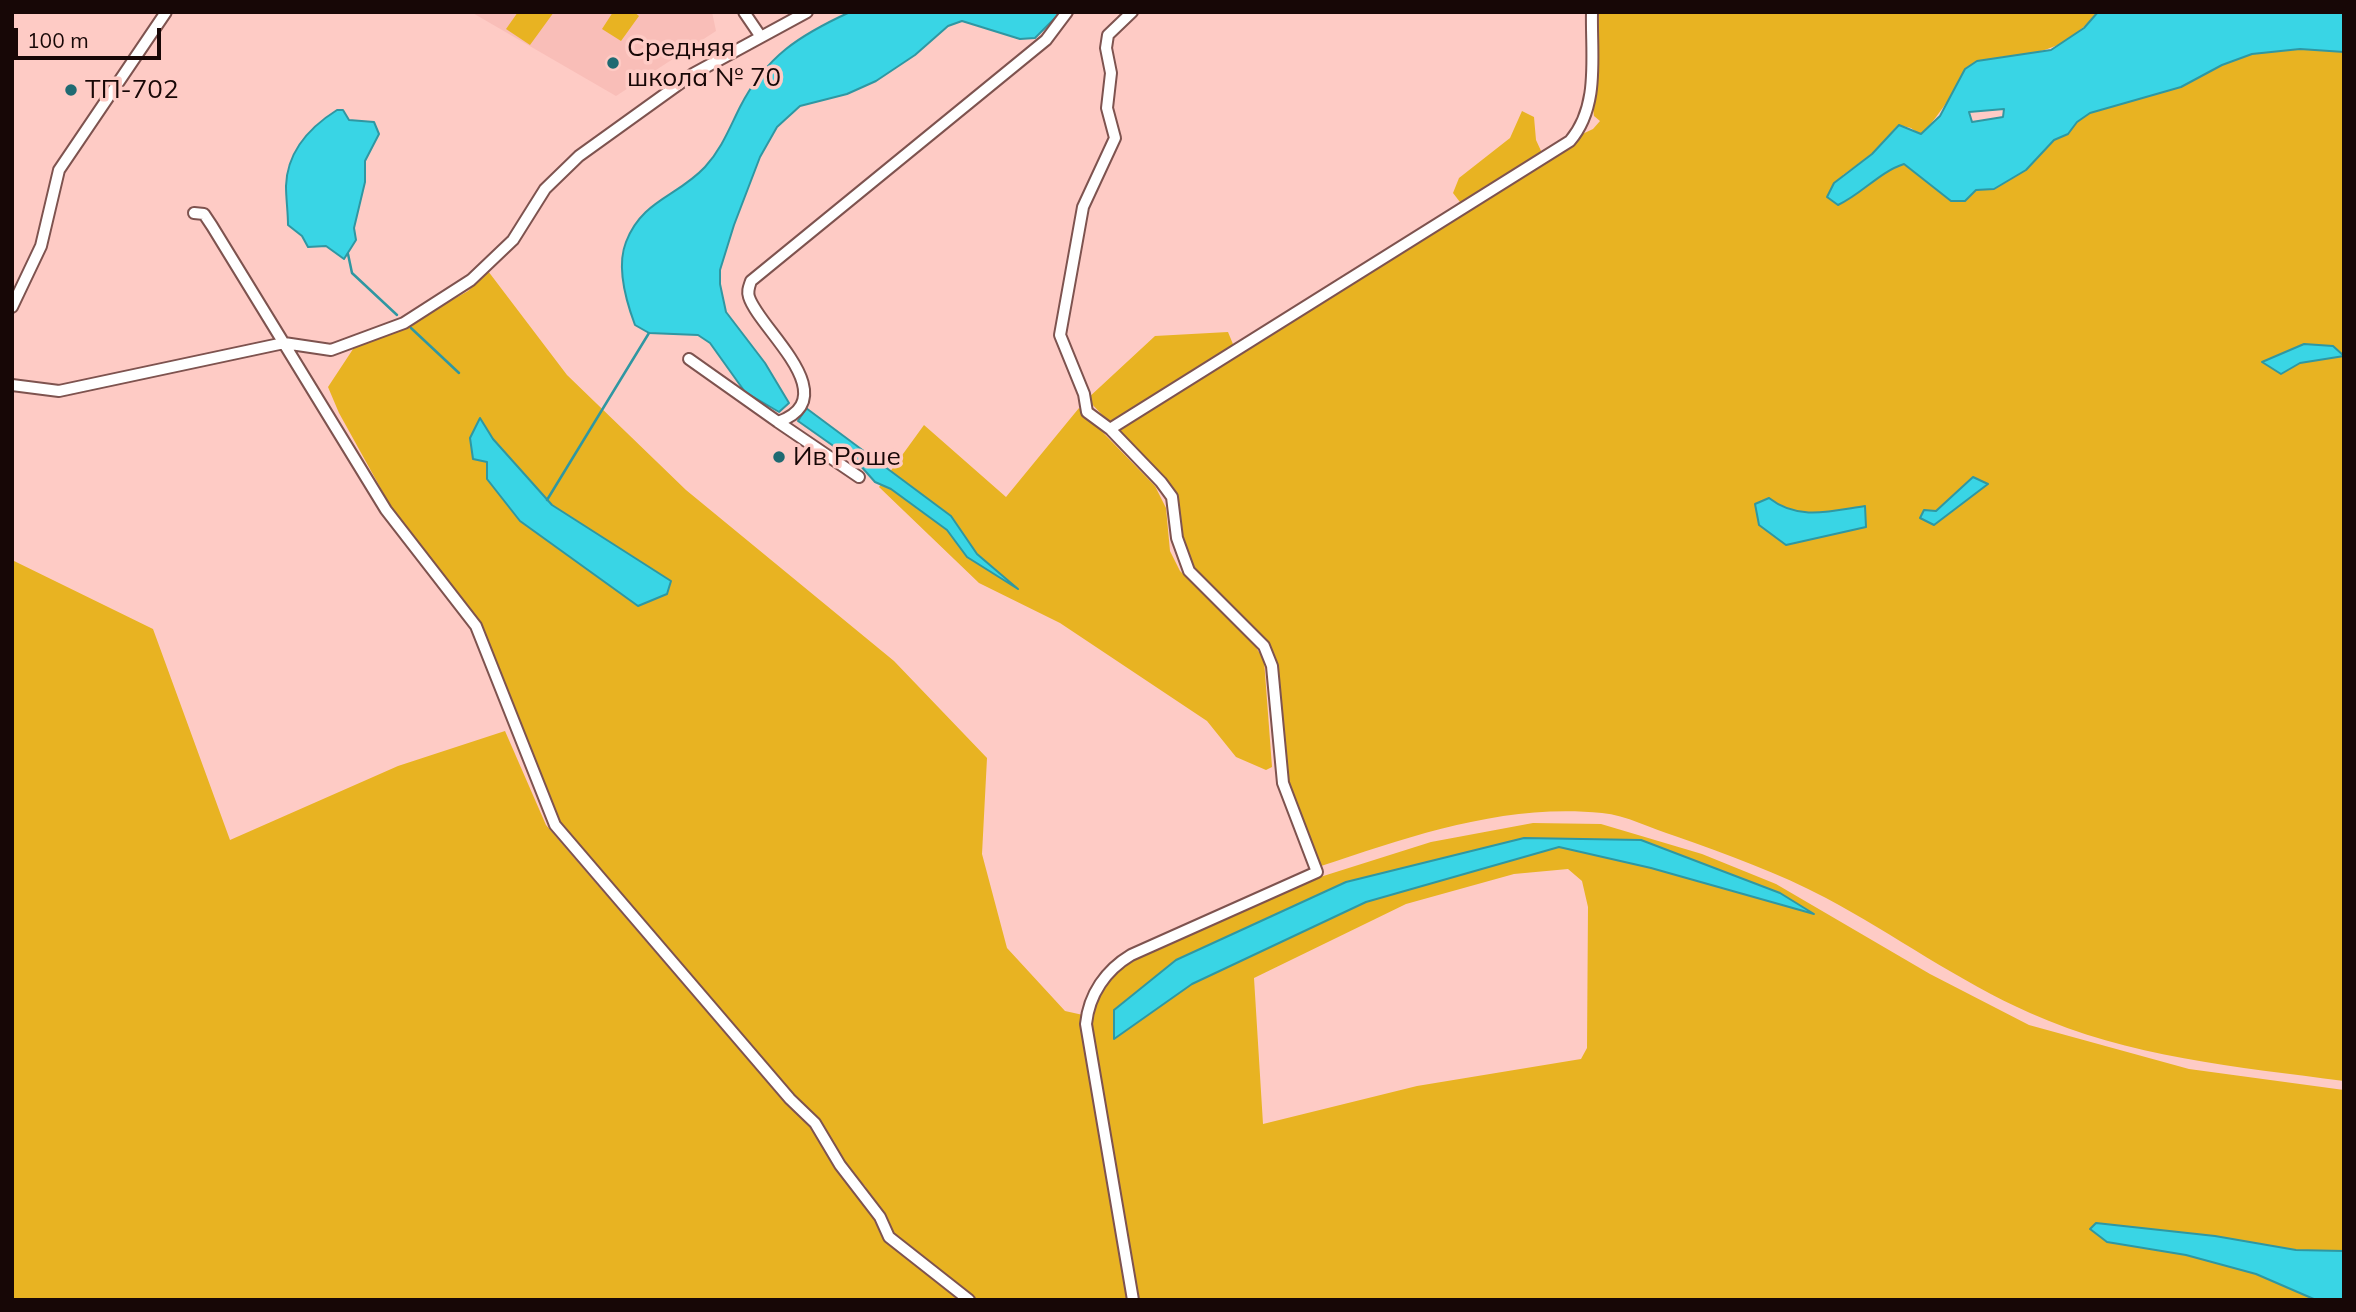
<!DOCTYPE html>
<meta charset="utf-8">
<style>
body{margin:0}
#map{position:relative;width:2356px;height:1312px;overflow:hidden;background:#fecbc5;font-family:Mulish,sans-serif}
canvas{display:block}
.frame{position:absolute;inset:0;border:14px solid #170706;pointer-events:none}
.scale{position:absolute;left:14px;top:28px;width:147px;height:32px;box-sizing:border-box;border:4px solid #170706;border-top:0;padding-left:9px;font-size:21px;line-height:24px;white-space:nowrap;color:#170706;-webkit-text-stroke:5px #fecbc5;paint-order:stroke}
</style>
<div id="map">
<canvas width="2356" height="1312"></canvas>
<div class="frame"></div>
<div class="scale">100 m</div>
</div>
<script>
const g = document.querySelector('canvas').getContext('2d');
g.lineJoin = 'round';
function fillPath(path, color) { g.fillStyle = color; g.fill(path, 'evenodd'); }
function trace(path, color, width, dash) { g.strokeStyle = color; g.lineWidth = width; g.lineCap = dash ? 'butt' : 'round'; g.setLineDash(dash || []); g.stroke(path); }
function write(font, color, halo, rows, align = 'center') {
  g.font = font + ' Mulish,sans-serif'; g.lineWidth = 7; g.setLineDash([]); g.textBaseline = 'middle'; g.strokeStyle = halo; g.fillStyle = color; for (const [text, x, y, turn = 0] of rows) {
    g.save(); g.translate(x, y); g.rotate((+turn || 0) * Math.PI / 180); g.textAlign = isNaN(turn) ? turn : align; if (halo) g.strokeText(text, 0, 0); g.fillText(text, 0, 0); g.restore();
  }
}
const built = new Path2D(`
 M471 12H712L716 31 616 96Z`);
const green = new Path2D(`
 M518 12H554L530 45 506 29Z
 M613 12H634L639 16 621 41 602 29Z
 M1593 12H2098C2056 60 2033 50 1977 61 1956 85 1943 112 1921 135L1911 128 1898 125 1872 154 1843 175 1838 205C1862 194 1879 172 1904 164L1951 201H1965L1976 190 1994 189 2026 170 2054 140 2068 134 2077 122 2090 113 2181 87 2222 65 2252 54 2300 49 2344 52V1081C2238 1067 2128 1057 2030 1013 1958 981 1895 935 1826 898 1779 873 1726 854 1675 836 1652 829 1626 815 1602 813 1505 803 1411 836 1321 866L1287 783 1273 656 1188 569 1163 478 1087 399 1155 336 1228 332 1235 349 1463 206 1453 193 1459 178 1510 138 1522 111 1534 117 1536 140 1542 153 1593 129 1600 121 1594 116 1593 108Z
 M488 271 567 375 686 490 894 661 987 758 982 854 1007 948 1065 1011 1083 1015 1089 1074 1128 1300H973L897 1240 865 1186 843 1164 821 1122 791 1094 560 824 478 619 391 507 339 413 328 387 357 343 403 328 468 291Z
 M1079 408 1155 486 1166 508 1170 551 1180 571 1250 638 1264 660 1272 767 1266 770 1236 757 1207 721 1060 623 979 583 879 487 924 425 1006 497Z
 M12 560 153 629 230 840 398 766 505 731 546 825 785 1103 811 1126 875 1219 886 1240 964 1300H12Z
 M1533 823 1601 824 1702 854 1776 884 1930 974 2029 1025 2189 1069 2344 1090V1251L2296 1250 2097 1223 2186 1255 2256 1274 2316 1300H1137L1092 1033C1092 999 1108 980 1133 958L1317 878 1431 842ZM1568 869 1582 881 1588 907 1587 1048 1581 1059 1417 1086 1263 1124 1254 978 1406 904 1514 874Z`);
const water = new Path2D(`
 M850 12H1061L1035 38 1020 39 962 21 948 26 915 55 876 81 847 94 800 106 777 127 760 157 734 225 720 270V284L726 312 765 363 789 403 779 412 745 392 710 343 698 335 649 333 635 325C626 301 616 267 626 242 642 200 677 197 705 167 722 148 729 129 740 107 766 56 800 35 850 12Z
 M2098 12H2344V52L2300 49 2252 54 2222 65 2181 87 2090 113 2077 122 2068 134 2054 140 2026 170 1994 189 1976 190 1965 201H1951L1904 164C1879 172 1862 194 1838 205L1827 197 1834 183 1872 154 1899 125 1921 134 1940 116 1965 69 1977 61 2051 50 2084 28ZM2004 109 2003 117 1972 122 1969 112Z
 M337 110H343L349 120 374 122 379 134 365 161V182L354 228 356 240 344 259 326 246 308 247 302 236 288 225C288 212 286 199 286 186 287 152 310 127 337 110Z
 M2304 344 2333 346 2344 356 2300 363 2281 374 2262 362Z
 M806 408 951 516 977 554 1018 589 967 557 947 530 891 489 875 482 859 464 798 421Z
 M480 418 493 439 552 505 671 581 667 594 638 606 520 521 487 479V462L473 459 470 438Z
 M1973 477 1988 484 1934 525 1920 518 1924 510 1936 511Z
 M1769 498C1798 521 1831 511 1865 506L1866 527 1786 545 1759 525 1755 504Z
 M1524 838 1641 840 1780 893 1814 914 1651 868 1559 847 1366 902 1192 984 1114 1039V1010L1176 960 1346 882Z
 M2096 1223 2215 1236 2296 1250 2344 1251V1300H2316L2256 1274 2186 1255 2107 1242 2090 1229Z`);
const stream = new Path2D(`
 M348 254 352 273 397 315
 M411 328 459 373
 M547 500 649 333`);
const street = new Path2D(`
 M744 12 761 37
 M1132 12 1108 35 1106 48 1111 73 1107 108 1115 138 1083 207 1060 335 1084 394 1087 412 1110 429 1161 482 1172 497 1177 538 1189 571 1264 646 1272 666 1283 783 1317 872 1131 955C1106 970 1089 994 1086 1024L1133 1300
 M194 213 204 214 212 226 386 510 476 626 555 825 790 1099 815 1123 840 1165 880 1217 889 1237 969 1300
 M12 307 41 246 59 170 166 12
 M689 359 778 422C847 397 759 329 749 297 747 291 749 287 751 281L1046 40 1067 12
 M12 385 59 391 284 343 331 350 404 323 471 280 513 240 545 189 579 156 693 74 807 12
 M778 422 859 477
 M1110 429 1570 141C1600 106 1591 56 1592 12`);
const markers = [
 [613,63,7,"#1f6a72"],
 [71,90,7,"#1f6a72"],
 [779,457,7,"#1f6a72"]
];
const poiNames = [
 ["Средняя",627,48],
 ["школа № 70",627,78],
 ["ТП-702",85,90],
 ["Ив Роше",793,457]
];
fillPath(built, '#f9beb8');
fillPath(green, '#e8b322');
fillPath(water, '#39d5e5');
trace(water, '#2f97a2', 2);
trace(stream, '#2f97a2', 2.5);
trace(street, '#7e534f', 14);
trace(street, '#fff', 10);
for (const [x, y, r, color] of markers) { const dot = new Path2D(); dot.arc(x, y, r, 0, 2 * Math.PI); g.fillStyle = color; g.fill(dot); trace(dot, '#fecbc5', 2.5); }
write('26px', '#170706', '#fecbc5', poiNames, 'left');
</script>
